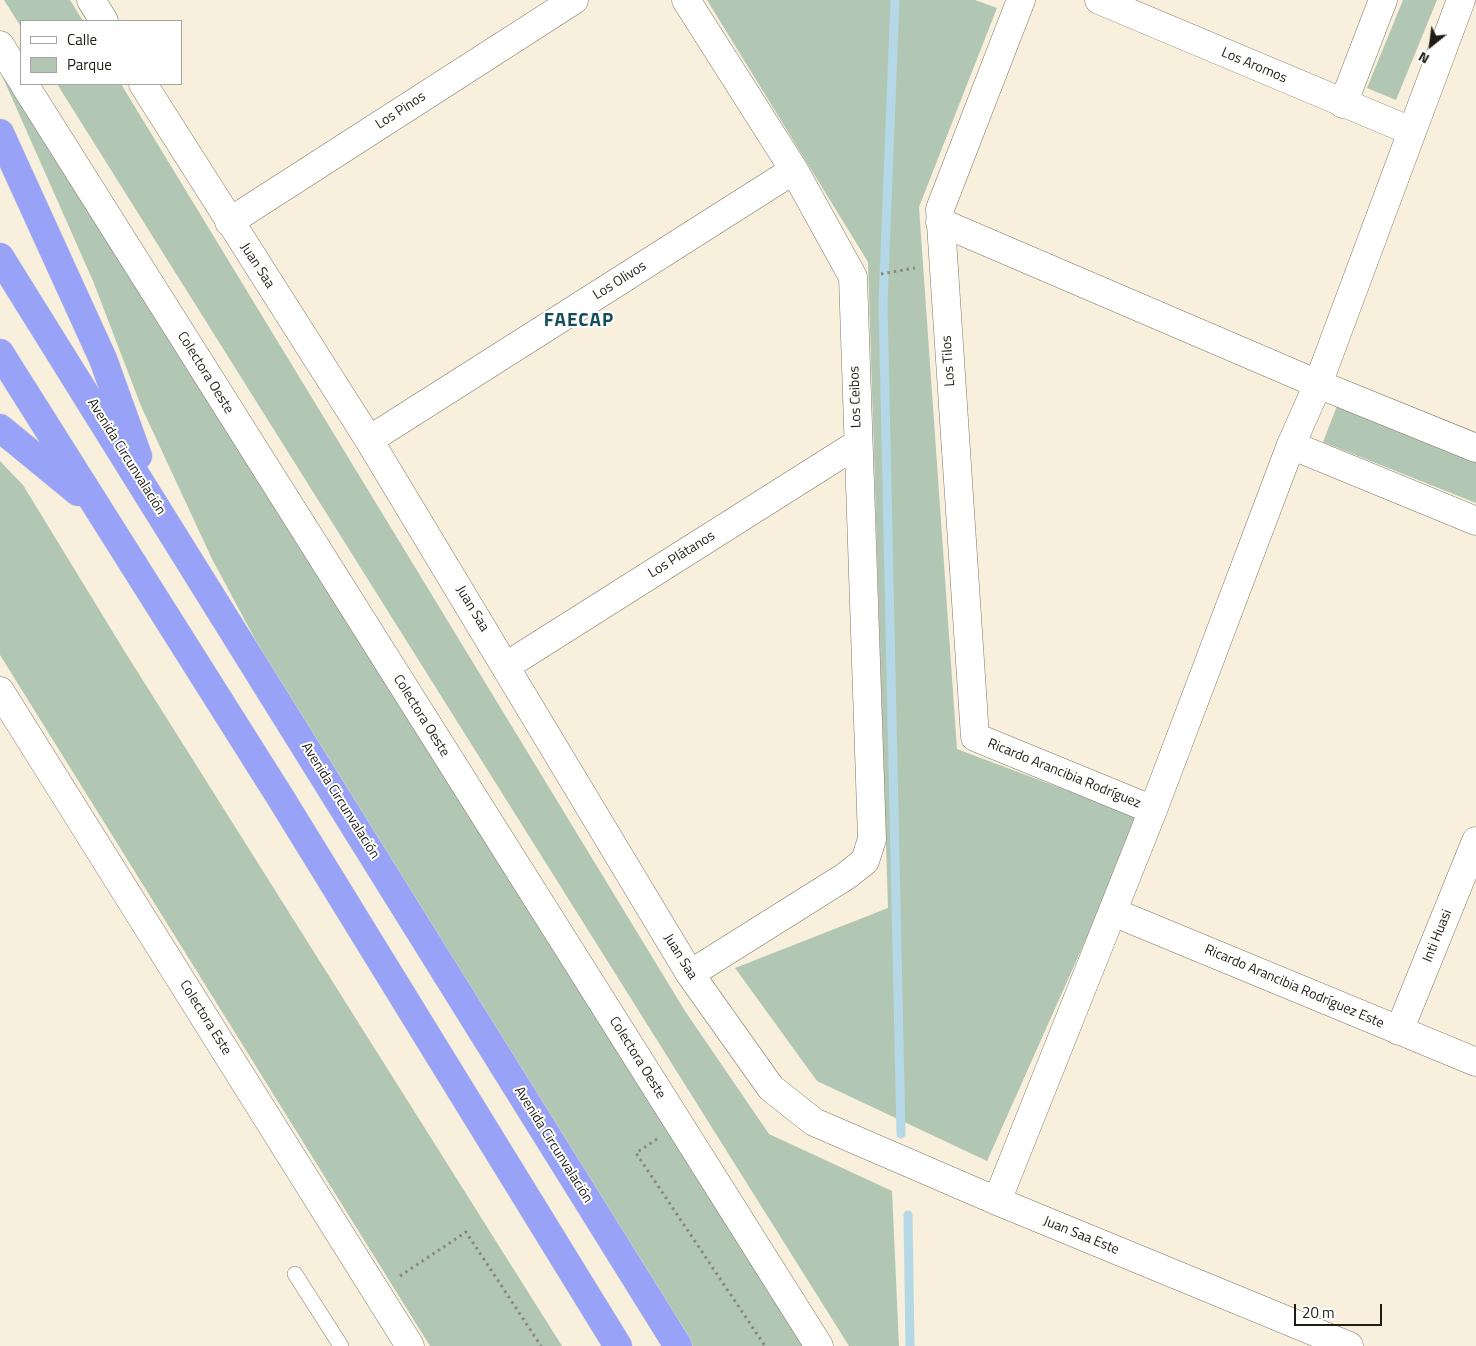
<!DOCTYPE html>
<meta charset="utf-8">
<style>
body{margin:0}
#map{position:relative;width:1476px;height:1346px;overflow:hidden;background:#f9efdd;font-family:"Titillium Web",sans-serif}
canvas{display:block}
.legend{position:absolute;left:20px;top:20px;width:162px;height:65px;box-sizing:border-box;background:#fefefe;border:1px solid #a5a4a1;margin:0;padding:6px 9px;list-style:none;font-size:15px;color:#1f1c15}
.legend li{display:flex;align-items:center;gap:10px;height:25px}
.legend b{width:25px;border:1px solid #a5a4a1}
.north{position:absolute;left:1406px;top:20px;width:50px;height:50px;-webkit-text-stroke:4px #fefefe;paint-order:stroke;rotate:209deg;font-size:14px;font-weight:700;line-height:20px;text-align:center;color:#1f1c15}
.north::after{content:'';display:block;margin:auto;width:18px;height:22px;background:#1f1c15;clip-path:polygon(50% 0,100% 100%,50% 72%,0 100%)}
.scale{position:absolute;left:1294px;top:1304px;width:88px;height:22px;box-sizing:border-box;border:2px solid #1f1c15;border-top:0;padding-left:6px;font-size:15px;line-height:18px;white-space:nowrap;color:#1f1c15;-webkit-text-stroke:4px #fefefe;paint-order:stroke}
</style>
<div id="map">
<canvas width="1476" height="1346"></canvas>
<ul class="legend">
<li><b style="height:6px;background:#fff"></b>Calle</li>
<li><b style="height:14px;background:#b1c7b4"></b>Parque</li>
</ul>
<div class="north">N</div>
<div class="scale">20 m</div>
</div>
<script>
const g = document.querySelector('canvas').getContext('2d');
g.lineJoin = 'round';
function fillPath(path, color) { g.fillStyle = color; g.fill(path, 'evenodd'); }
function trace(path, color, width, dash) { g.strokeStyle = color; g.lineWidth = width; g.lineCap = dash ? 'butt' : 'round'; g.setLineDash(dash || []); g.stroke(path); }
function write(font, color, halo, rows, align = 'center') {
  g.font = font + ' "Titillium Web",sans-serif'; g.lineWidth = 4; g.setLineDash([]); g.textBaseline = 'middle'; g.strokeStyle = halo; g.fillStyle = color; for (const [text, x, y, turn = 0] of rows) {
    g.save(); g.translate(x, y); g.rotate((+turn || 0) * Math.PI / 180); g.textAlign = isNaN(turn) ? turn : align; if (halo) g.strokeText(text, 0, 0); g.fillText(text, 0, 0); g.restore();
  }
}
const green = new Path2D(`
 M4 0H70L83 21H21V27Z
 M707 0H975L997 8 919 207 957 749 1140 818 987 1161 817 1081 735 968 888 908 868 262Z
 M1403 0H1437L1396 100 1367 88Z
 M0 64 803 1346H691L277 680 212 559 141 406 93 281 0 71Z
 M57 84H121L685 1011 769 1134 892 1191 899 1346H849Z
 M1337 406 1476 462V503L1323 442Z
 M0 461 23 485 125 652 562 1346H430L0 655Z`);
const stream = new Path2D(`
 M895 0 883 303 901 1134
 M908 1215 910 1346`);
const path = new Path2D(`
 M881 274 915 268
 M657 1139 636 1153 765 1346
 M400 1276 466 1232 541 1346`);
const lane = new Path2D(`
 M295 1274 341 1346`);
const street = new Path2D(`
 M91 0 104 21
 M686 0 794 170 853 277 872 839 865 861 846 876 690 974
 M1021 0 940 209 975 737 1153 810
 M1099 0 1411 131
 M143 84 369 440 690 974 771 1088 814 1122 997 1201 1349 1346
 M1343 104 1383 0
 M229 222 574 0
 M940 222 1318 384
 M369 440 794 170
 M506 666 857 444
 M1113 912 1476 1062
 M1399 1031 1476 841
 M997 1201 1153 810 1291 445`);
const secondary = new Path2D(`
 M1461 0 1318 384 1291 445 1476 521
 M0 45 21 79
 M24 84 819 1346
 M1318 384 1476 448
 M0 691 410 1346`);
const highway = new Path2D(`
 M0 133 103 359 138 456
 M0 257 678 1346
 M0 353 282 800 618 1346
 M0 428 78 492`);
const streetNames = [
 ["Los Aromos",1254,66,23],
 ["Los Pinos",401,111,-33],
 ["Juan Saa",257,266,57],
 ["Los Olivos",620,281,-32],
 ["Los Tilos",949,361,-94],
 ["Colectora Oeste",205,373,58],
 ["Los Ceibos",856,397,-92],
 ["Avenida Circunvalación",126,457,58],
 ["Los Plátanos",682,555,-32],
 ["Juan Saa",472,609,59],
 ["Colectora Oeste",421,716,58],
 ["Ricardo Arancibia Rodríguez",1064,774,22],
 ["Avenida Circunvalación",340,801,58],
 ["Inti Huasi",1438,936,-68],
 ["Juan Saa",680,957,58],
 ["Ricardo Arancibia Rodríguez Este",1294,987,23],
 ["Colectora Este",205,1018,58],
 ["Colectora Oeste",637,1058,58],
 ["Avenida Circunvalación",553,1145,58],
 ["Juan Saa Este",1081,1236,22]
];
const districtNames = [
 ["FAECAP",579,321]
];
fillPath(green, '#b1c7b4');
trace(stream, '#b4d8e5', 9);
trace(lane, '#7f7665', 16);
trace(street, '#7f7665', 29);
trace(secondary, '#7f7665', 29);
trace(highway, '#d7d6d5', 29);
trace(path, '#8e887b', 3, [2.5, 4]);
trace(lane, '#fff', 15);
trace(street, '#fff', 28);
trace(secondary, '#fff', 28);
trace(highway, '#98a3f7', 28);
write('14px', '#1f1c15', '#fefefe', streetNames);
g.letterSpacing = '1px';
write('bold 19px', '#144d59', '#fefefe', districtNames);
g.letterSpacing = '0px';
</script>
